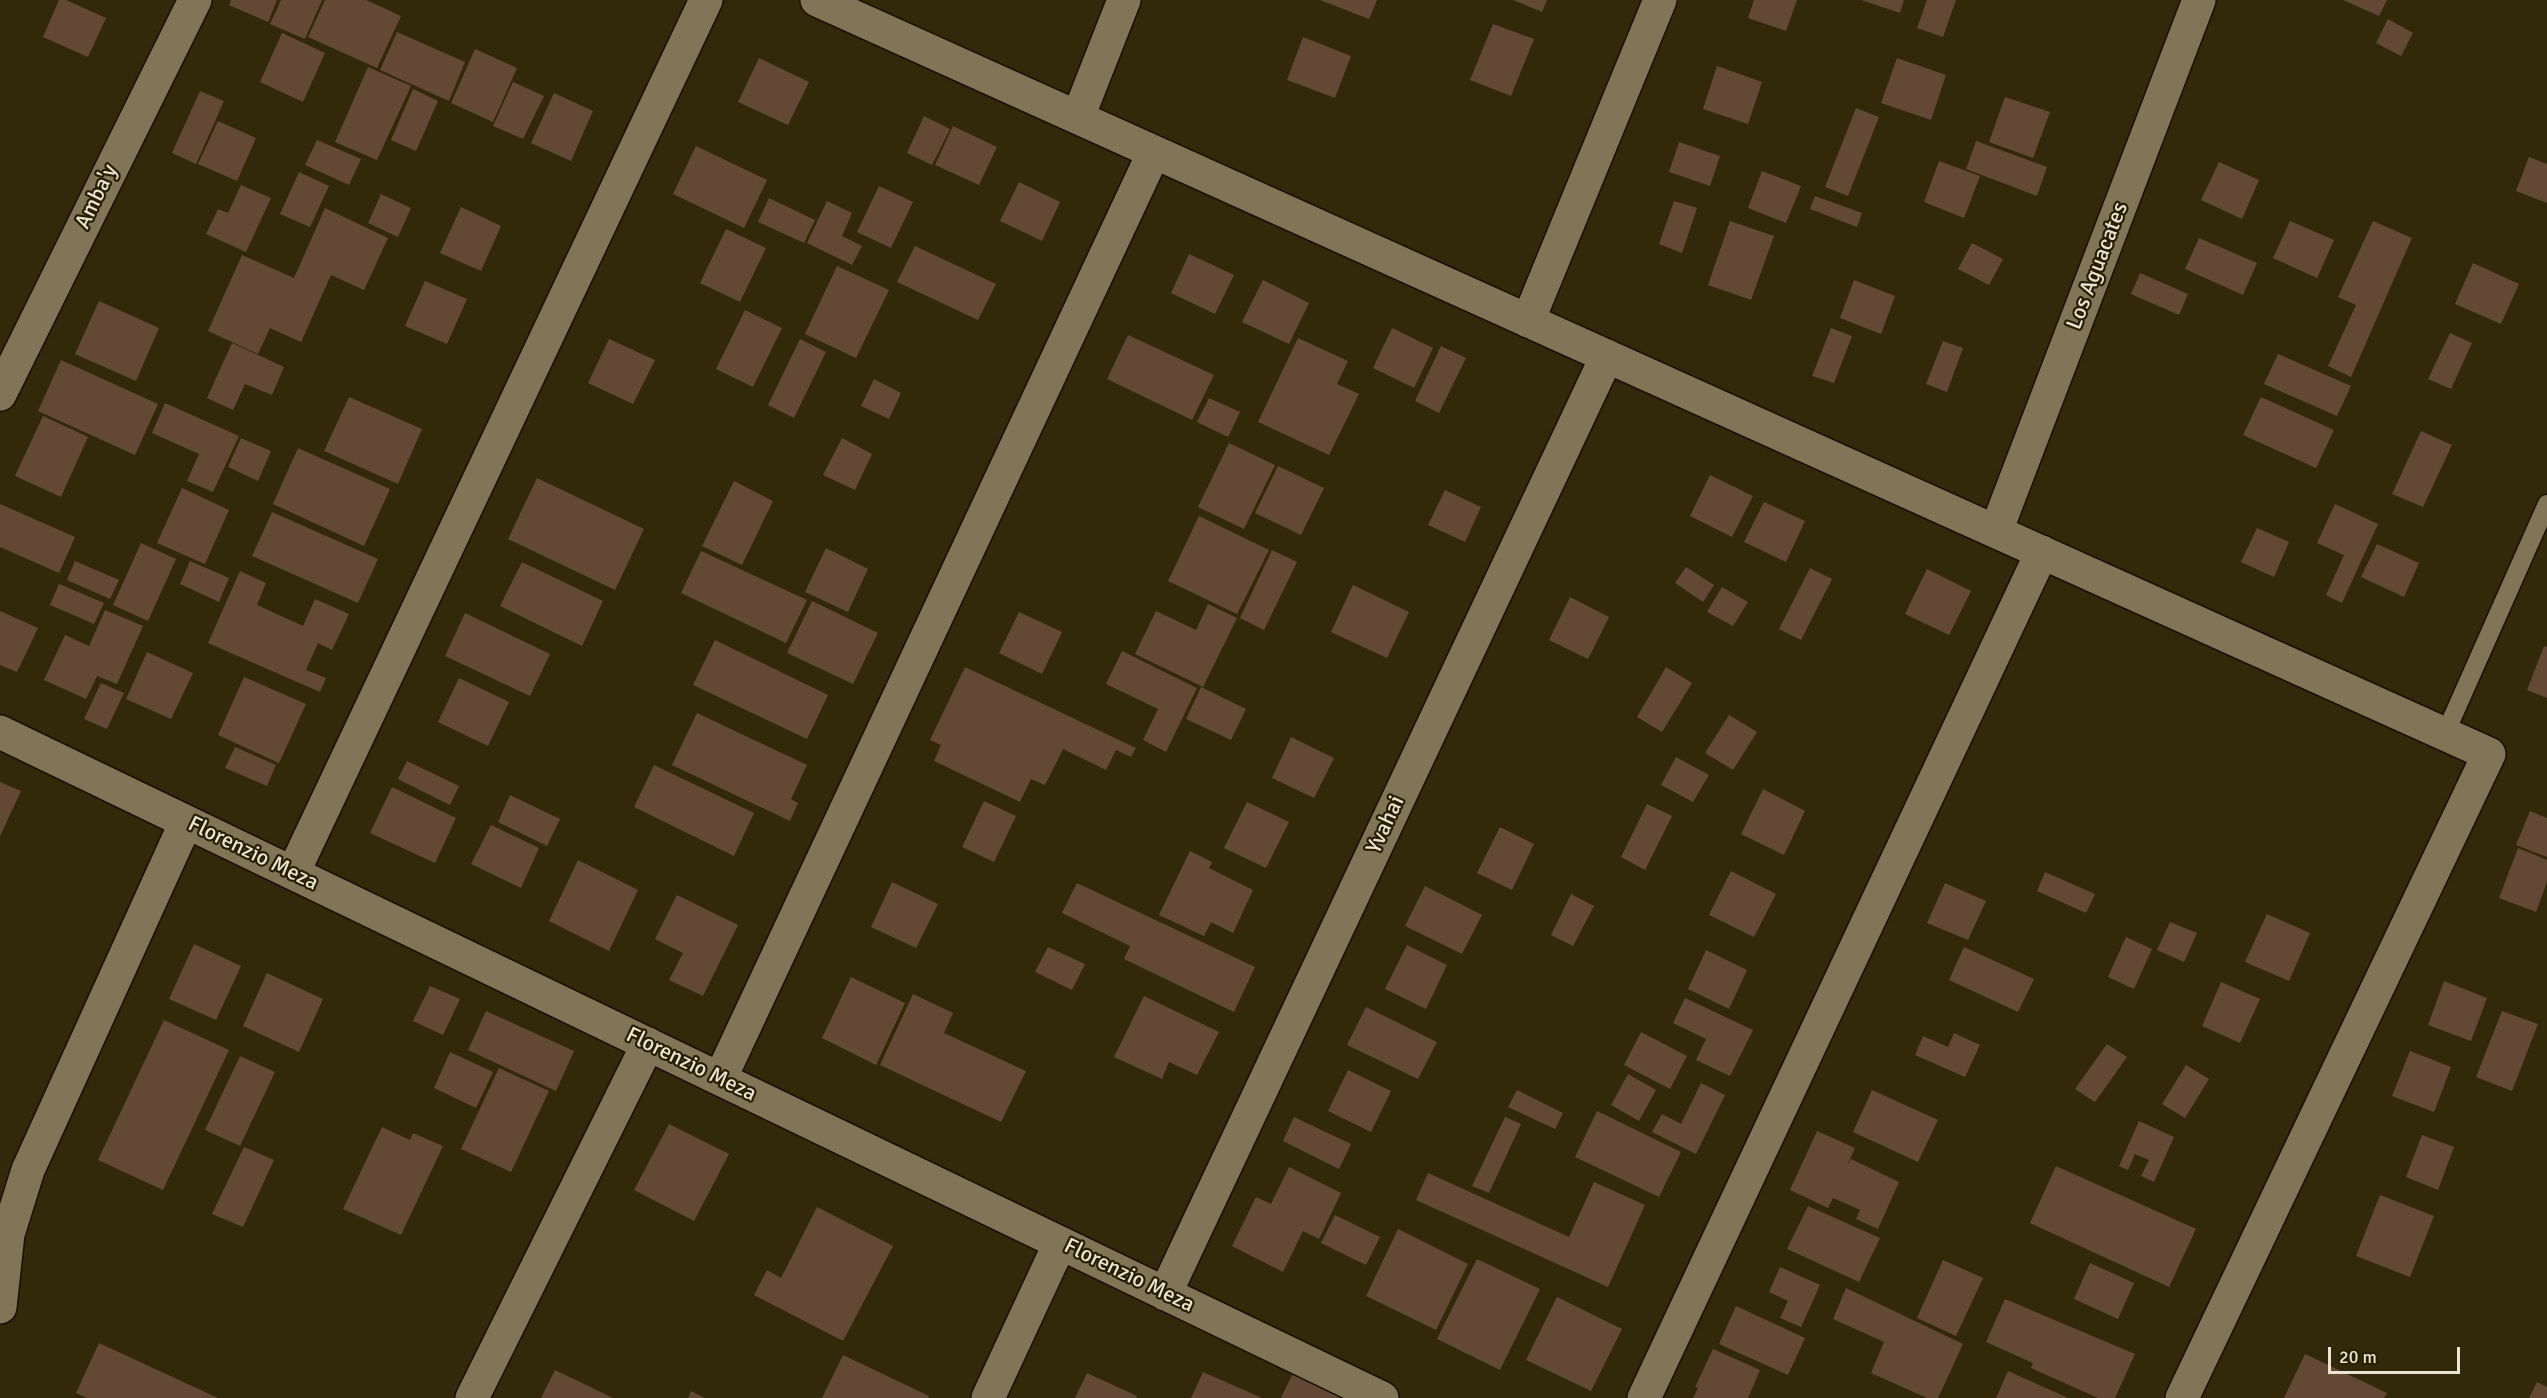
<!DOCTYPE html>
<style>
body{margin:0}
#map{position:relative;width:2547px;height:1398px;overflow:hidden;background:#32280a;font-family:Signika,sans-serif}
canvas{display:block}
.scale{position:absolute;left:2328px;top:1347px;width:132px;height:27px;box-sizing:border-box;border:3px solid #ebe4d4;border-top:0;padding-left:8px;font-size:18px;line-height:21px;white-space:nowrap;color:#ebe4d4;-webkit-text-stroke:4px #281e02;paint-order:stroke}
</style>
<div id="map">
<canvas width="2547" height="1398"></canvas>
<div class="scale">20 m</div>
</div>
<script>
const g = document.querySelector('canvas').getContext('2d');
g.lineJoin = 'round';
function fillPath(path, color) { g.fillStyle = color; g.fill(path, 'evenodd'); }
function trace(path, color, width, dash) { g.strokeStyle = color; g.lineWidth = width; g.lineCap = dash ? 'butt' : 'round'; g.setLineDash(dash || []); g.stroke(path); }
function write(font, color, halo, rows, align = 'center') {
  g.font = font + ' Signika,sans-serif'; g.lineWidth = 4.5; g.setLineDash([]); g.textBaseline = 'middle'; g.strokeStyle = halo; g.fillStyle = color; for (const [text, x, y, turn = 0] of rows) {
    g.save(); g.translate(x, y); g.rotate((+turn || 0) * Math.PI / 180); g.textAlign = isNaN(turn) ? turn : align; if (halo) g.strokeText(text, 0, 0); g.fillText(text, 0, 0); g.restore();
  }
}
const building = new Path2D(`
 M59 0H66L106 18 88 57 43 37Z
 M231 0H277L268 22 229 5Z
 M281 0H322L305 39 270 24Z
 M325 0H366L401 16 377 68 308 37Z
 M1320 0H1377L1369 19Z
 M1513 0H1547L1542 12Z
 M1754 0H1797L1786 31 1748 18Z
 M1861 0H1904L1900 13Z
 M1927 0H1956L1943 37 1917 28Z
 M2343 0H2387L2379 16Z
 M2388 19 2413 33 2401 56 2376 43Z
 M1493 24 1534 39 1511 96 1470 80Z
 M397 32 465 62 449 101 380 70Z
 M282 33 325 53 303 102 260 82Z
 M1303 37 1351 56 1335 98 1287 80Z
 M475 49 517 68 493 122 451 103Z
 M759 58 809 82 788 125 738 102Z
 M1897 58 1946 75 1931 120 1881 103Z
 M1717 66 1762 82 1748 124 1703 109Z
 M368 67 411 86 377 160 335 142Z
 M513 82 544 96 523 139 493 126Z
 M413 89 438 101 416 151 391 140Z
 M200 91 224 101 196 164 172 153Z
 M554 93 593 111 571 161 531 143Z
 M2005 97 2050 112 2033 158 1989 142Z
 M1856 108 1879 117 1848 196 1825 187Z
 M924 116 950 129 932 165 907 153Z
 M218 121 256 138 237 181 198 164Z
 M953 126 997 147 979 185 935 165Z
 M317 140 361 159 349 185 305 165Z
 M1976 141 2047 167 2037 196 1966 169Z
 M1679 142 1720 156 1710 186 1669 172Z
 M696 146 767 180 744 228 673 194Z
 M2529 157 2547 164V203L2516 191Z
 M1939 161 1980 176 1964 218 1924 202Z
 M2219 162 2259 180 2242 219 2201 200Z
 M1762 171 1801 186 1786 223 1748 208Z
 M299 172 329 186 310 227 280 214Z
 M1019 182 1060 202 1042 241 1000 221Z
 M241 185 271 198 246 252 206 234 218 209 228 213Z
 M879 186 913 202 891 248 857 232Z
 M381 194 411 208 398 237 368 223Z
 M1815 196 1862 213 1857 227 1810 209Z
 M769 198 815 220 804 243 758 222Z
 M827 201 852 213 842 236 862 246 852 265 807 243Z
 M1674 201 1697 208 1682 253 1659 244Z
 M461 207 501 226 481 271 440 253Z
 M325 208 388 238 364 290 331 275 301 342 270 328 258 354 208 331 242 255 294 278Z
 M1730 221 1774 236 1751 300 1708 285Z
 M2290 221 2334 240 2317 278 2273 258Z
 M2373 221 2412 238 2351 377 2328 366 2356 305 2338 297Z
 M726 229 766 248 740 302 700 283Z
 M2199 238 2257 263 2243 295 2185 269Z
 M1972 243 2003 259 1989 285 1958 269Z
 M915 246 996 284 978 320 897 282Z
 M1189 254 1234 275 1215 314 1171 293Z
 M2473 263 2519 284 2501 324 2455 304Z
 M837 266 889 290 856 358 805 334Z
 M2140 273 2188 294 2179 315 2131 294Z
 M1263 280 1309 303 1289 344 1242 322Z
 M1854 280 1895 296 1881 334 1840 318Z
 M425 281 467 299 447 344 405 326Z
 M99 301 159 328 136 381 75 354Z
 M745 310 782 328 753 387 716 369Z
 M1392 328 1433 348 1414 388 1373 368Z
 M1831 328 1852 336 1834 383 1812 376Z
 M2450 333 2472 343 2451 389 2428 379Z
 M1128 335 1214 375 1192 420 1107 379Z
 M1298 338 1348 361 1337 384 1359 394 1329 455 1258 422Z
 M609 339 655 360 633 404 588 383Z
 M800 339 826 352 794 418 768 405Z
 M1943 341 1963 348 1947 392 1926 384Z
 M232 343 284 367 272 395 245 384 233 410 207 398Z
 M1441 346 1466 358 1439 413 1415 401Z
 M2278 354 2351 386 2337 416 2264 384Z
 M61 360 158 404 135 455 38 411Z
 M874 379 901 393 889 419 861 406Z
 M349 397 422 429 398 484 324 451Z
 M2261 397 2334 430 2316 468 2243 435Z
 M1209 398 1240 412 1228 437 1197 422Z
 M165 403 239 436 213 492 187 481 199 454 152 433Z
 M43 416 88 437 61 497 15 476Z
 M2421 431 2452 445 2423 507 2392 494Z
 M241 438 271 451 258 481 228 467Z
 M842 438 872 454 855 490 823 475Z
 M1229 443 1275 465 1244 529 1198 507Z
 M298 448 390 489 364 546 273 504Z
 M1278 466 1324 488 1301 535 1255 513Z
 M1710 475 1753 496 1732 537 1690 516Z
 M537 478 644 529 615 590 508 539Z
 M734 481 773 501 742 565 702 546Z
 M182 488 229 510 205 564 157 543Z
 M1445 490 1481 507 1465 542 1428 525Z
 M1764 502 1805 521 1786 562 1744 542Z
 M0 504 75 537 59 573 0 547Z
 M2335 504 2378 524 2342 603 2326 595 2344 555 2317 543Z
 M272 512 378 559 358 603 252 556Z
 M1199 516 1269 550 1237 614 1168 581Z
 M2257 528 2289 542 2274 577 2241 562Z
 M141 543 176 559 148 621 113 605Z
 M2377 544 2419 563 2404 597 2361 577Z
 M826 548 868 569 848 612 805 592Z
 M1272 550 1297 562 1264 630 1240 618Z
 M701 551 807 600 786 643 681 593Z
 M75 561 119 580 110 599 67 580Z
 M190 561 229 578 219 602 180 584Z
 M522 562 603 601 582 646 500 606Z
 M1686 567 1714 585 1703 602 1675 583Z
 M1810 568 1832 579 1801 640 1779 629Z
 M1927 569 1971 591 1949 635 1905 614Z
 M240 571 266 583 257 605 303 626 315 599 349 614 332 650 318 643 306 670 326 678 320 692 208 643Z
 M59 584 104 603 94 624 50 605Z
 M1353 585 1409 612 1387 658 1331 632Z
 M1722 587 1748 602 1733 626 1707 612Z
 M1570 597 1609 617 1588 659 1549 640Z
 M812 601 878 633 853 684 787 653Z
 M1208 604 1237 618 1203 687 1135 654 1156 611 1196 630Z
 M105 610 143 626 117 684 97 676 86 699 44 680 65 635 89 646Z
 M0 611 38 628 17 672 0 665Z
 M1019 612 1062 632 1042 674 999 653Z
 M465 613 550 654 530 696 445 656Z
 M715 640 828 695 807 739 693 685Z
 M2544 646 2547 647V698L2527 690Z
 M1122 651 1197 688 1166 752 1143 740 1158 709 1106 684Z
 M147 652 193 673 171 719 126 699Z
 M965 667 1136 748 1131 757 1116 750 1106 770 1063 749 1045 785 1031 779 1020 802 934 761 941 745 930 740Z
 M1666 667 1692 683 1662 732 1637 717Z
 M244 677 306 704 279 763 218 735Z
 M459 678 509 702 488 746 438 722Z
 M101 683 124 693 107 729 84 719Z
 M1201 687 1246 709 1231 740 1186 719Z
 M697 713 807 765 791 799 798 803 790 821 672 765Z
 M1729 715 1757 732 1733 770 1705 753Z
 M1291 737 1334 758 1314 798 1272 778Z
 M235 747 276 765 267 786 225 768Z
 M1676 757 1709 775 1693 802 1661 785Z
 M407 761 459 786 450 805 398 779Z
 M654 765 754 813 734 856 634 807Z
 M0 782 21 791 0 836Z
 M392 787 456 818 435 863 370 833Z
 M1763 789 1805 811 1784 855 1741 834Z
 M510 795 560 819 547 846 498 822Z
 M984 801 1016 816 994 862 962 847Z
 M1247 802 1289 822 1266 868 1224 848Z
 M1647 804 1672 816 1645 870 1621 857Z
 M2530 811 2547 818V857L2516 845Z
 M491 825 539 848 521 888 471 864Z
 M1500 827 1534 844 1512 890 1477 873Z
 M2518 848 2547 860V882L2536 912 2499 898Z
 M1190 851 1212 862 1209 868 1253 890 1233 933 1211 922 1204 936 1159 915Z
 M578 860 638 890 609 951 549 921Z
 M1731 871 1776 894 1754 937 1709 915Z
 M2045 872 2095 894 2086 913 2037 891Z
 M892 882 938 904 916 948 871 927Z
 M1077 883 1255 967 1234 1012 1124 959 1130 946 1062 913Z
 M1945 883 1986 901 1968 940 1927 923Z
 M1425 886 1482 915 1462 954 1405 926Z
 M1571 894 1594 906 1573 946 1551 935Z
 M677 895 738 925 703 996 669 980 683 953 655 939Z
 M2267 914 2310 933 2289 981 2245 962Z
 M2170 922 2197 933 2184 962 2157 950Z
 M2126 937 2152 949 2134 989 2108 977Z
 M194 944 241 966 216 1020 169 999Z
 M1407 945 1447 965 1426 1009 1385 989Z
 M1048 947 1085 964 1072 990 1035 972Z
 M1964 947 2034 979 2018 1012 1949 980Z
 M1706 950 1747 970 1729 1009 1688 989Z
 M267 973 323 999 299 1052 243 1026Z
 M851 977 905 1003 876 1065 822 1038Z
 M2444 981 2487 998 2471 1041 2428 1025Z
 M2221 982 2260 999 2240 1043 2202 1026Z
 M430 986 460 999 443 1035 413 1021Z
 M913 994 953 1013 944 1033 1026 1071 1001 1122 880 1065Z
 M1144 996 1219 1032 1197 1075 1169 1062 1162 1079 1114 1057Z
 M1685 998 1753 1030 1730 1076 1696 1060 1706 1039 1673 1023Z
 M1366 1007 1437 1042 1418 1079 1347 1045Z
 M486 1011 574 1051 556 1091 468 1050Z
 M2502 1011 2538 1024 2512 1091 2476 1077Z
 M164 1020 229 1050 163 1190 98 1160Z
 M1641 1032 1687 1056 1670 1089 1624 1065Z
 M1954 1033 1980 1045 1965 1077 1915 1055 1923 1036 1948 1047Z
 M2107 1044 2127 1057 2095 1102 2075 1089Z
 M2410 1051 2451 1067 2434 1112 2392 1096Z
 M450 1052 493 1072 476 1108 434 1088Z
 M240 1056 275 1072 240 1146 205 1130Z
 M2186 1065 2209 1079 2185 1118 2162 1104Z
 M499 1068 549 1091 511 1172 461 1149Z
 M1348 1070 1391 1091 1371 1132 1328 1111Z
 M1628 1074 1656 1090 1639 1121 1611 1105Z
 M1701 1083 1725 1095 1696 1154 1652 1132 1662 1114 1681 1124Z
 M1517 1090 1563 1113 1555 1129 1508 1107Z
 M1872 1090 1938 1120 1918 1162 1853 1132Z
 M1597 1111 1681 1152 1659 1197 1575 1157Z
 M1294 1117 1351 1144 1339 1169 1283 1141Z
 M1505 1117 1521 1124 1489 1193 1472 1186Z
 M2139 1121 2174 1137 2154 1182 2141 1176 2149 1160 2135 1154 2128 1170 2119 1166Z
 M669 1124 729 1154 694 1221 634 1190Z
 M382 1127 410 1140 413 1133 443 1146 401 1235 343 1209Z
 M1817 1131 1855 1148 1847 1166 1851 1159 1899 1182 1878 1229 1856 1219 1860 1210 1833 1198 1828 1208 1790 1190Z
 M2422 1135 2454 1147 2438 1190 2406 1177Z
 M244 1147 274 1160 243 1227 212 1214Z
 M2056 1166 2196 1229 2169 1287 2030 1223Z
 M1289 1167 1341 1193 1319 1239 1303 1231 1283 1272 1232 1246 1256 1197 1271 1204Z
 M1428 1173 1569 1237 1594 1182 1645 1205 1608 1287 1416 1200Z
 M2380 1195 2434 1216 2410 1277 2356 1256Z
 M1808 1206 1880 1238 1859 1282 1787 1249Z
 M817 1207 893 1246 843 1341 754 1295 767 1270 781 1278Z
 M1335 1215 1380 1237 1366 1265 1321 1243Z
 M1398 1229 1468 1264 1436 1330 1366 1296Z
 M1477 1259 1540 1289 1500 1370 1437 1339Z
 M1943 1260 1983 1278 1956 1336 1917 1318Z
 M2090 1263 2134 1283 2118 1319 2074 1299Z
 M1780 1267 1820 1285 1801 1327 1780 1318 1788 1301 1769 1292Z
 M1846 1288 1963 1344 1938 1398H1927L1871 1373 1884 1342 1833 1319Z
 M1557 1297 1622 1329 1591 1391 1526 1360Z
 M2005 1299 2135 1354 2115 1398H2098L2031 1368 2033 1363 1986 1342Z
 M1736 1306 1805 1338 1788 1375 1719 1344Z
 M99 1343 218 1398H87L76 1393Z
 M1713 1349 1760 1370 1748 1398H1693L1698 1388 1695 1387Z
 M2305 1354 2387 1393 2384 1398H2284Z
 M843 1355 929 1396 928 1398H822Z
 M555 1370 613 1398H541Z
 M2008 1371 2068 1398H1996Z
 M1203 1372 1262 1398H1191Z
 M1087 1373 1137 1396 1136 1398H1075Z
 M1293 1373 1340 1395 1339 1398H1281Z
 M2537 1382 2547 1387V1398H2529Z
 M691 1391 705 1398H688Z`);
const lane = new Path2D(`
 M2445 734 2547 504`);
const street = new Path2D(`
 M817 0 2489 754 2182 1398
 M1078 117 1124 0
 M1528 321 1660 0
 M0 394 195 0
 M1996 531 2199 0
 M0 732 1382 1398
 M293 873 706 0
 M720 1079 1154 152
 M1165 1294 1607 356
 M0 1307 8 1234 28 1170 186 822
 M472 1398 648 1044
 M988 1398 1060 1243
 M1644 1398 2042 552`);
const streetNames = [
 ["Amba'y",97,197,-64],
 ["Los Aguacates",2098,266,-69],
 ["Yvahai",1386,825,-65],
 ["Florenzio Meza",253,854,26],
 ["Florenzio Meza",691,1065,26],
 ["Florenzio Meza",1129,1276,26]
];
fillPath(building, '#634935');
trace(lane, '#1a1000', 21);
trace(street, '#1a1000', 36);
trace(lane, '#817557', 18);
trace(street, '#817557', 33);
write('22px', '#ebe4d4', '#281e02', streetNames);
</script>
